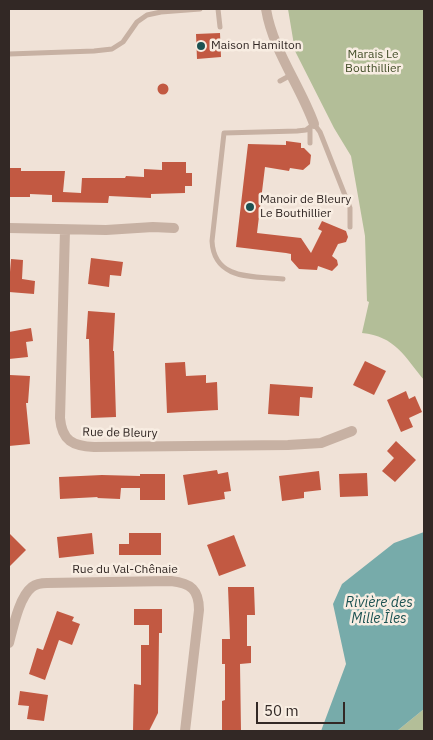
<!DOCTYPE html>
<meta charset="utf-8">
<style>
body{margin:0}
#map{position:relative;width:433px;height:740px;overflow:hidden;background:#f0e2d7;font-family:"IBM Plex Sans",sans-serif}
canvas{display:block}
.frame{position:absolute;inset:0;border:10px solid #322825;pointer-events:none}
.scale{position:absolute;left:256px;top:702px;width:89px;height:22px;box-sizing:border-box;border:2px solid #322825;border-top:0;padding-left:6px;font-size:15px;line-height:18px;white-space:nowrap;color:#322825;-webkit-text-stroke:4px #f8ede2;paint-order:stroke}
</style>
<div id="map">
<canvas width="433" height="740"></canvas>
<div class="frame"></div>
<div class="scale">50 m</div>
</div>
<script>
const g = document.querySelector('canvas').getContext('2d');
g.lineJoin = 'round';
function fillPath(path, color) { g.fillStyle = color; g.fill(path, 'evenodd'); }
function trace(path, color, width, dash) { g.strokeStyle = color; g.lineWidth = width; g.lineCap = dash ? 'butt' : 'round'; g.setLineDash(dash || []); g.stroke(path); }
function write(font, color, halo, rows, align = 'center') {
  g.font = font + ' "IBM Plex Sans",sans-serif'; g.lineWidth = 5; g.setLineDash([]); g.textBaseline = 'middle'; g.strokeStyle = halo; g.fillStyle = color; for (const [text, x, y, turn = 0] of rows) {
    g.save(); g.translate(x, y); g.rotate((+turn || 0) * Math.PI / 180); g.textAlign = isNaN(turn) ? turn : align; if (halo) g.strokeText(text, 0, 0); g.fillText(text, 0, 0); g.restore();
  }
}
const green = new Path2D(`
 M288 9H424V380C405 357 395 336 362 333L369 302 367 301 365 236 351 156 334 128 295 51Z
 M424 709V731H397Z`);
const water = new Path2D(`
 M424 532V709L397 731H321L346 664 333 604 342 584 394 543Z`);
const building = new Path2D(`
 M220 33 221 57 197 59 196 34Z
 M157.5 89a5.5 5.5 0 1 1 11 0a5.5 5.5 0 1 1-11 0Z
 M286 141 301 143V148H304L311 155 310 164 303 170 290 168 289 171 265 167 257 233 301 238 311 253 322 231 318 229 322 221 346 231 348 237 346 242 338 244 332 256 337 260 338 265 332 271 318 266 317 270 299 269 291 260V254L286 253 236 247 248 144 286 145Z
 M162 162H186V173H192V186H185V193L151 194V198L109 196 108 203 52 202V195L30 194V197H9V168H21V171H65L63 192 81 193 82 178H125L126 176 144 177V169L162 170Z
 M91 258 123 262 121 276 110 275 109 287 88 284Z
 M11 259 23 260 22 279 35 281 34 294 9 292V272H10Z
 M88 311 115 313 113 351H114L116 417 91 418 89 339H86Z
 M31 328 33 341 26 342 28 357 9 359V332Z
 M365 361 386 371 374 395 353 385Z
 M185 362 186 376 206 375V383L217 382 218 410 167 413 165 363Z
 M10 375 30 376 28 403H26L30 444 9 446Z
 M270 384 313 387 312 398 300 397 299 416 268 414Z
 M406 391 409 399 415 396 422 412 409 418 413 427 401 432 387 400Z
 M396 441 416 460 395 482 382 471 394 458 387 451Z
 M217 470 218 474 228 472 231 491 224 492 225 499 188 505 183 475Z
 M319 471 321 490 304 492V498L282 501 279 476Z
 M367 473 368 496 340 497 339 474Z
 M140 474H165V500H140V488H121L120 499 97 498 98 497 60 499 59 477 102 475 140 476Z
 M9 533 26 550 9 567Z
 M92 533 94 554 59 558 57 537Z
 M129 533H161V555H119V544H129Z
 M234 535 246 566 219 576 207 545Z
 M228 587H254L255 615H247V646H251V663L240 664 241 731H222V701L225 700V664H222V639H230Z
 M134 609H162V633H159L158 713 149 731H133L134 684 141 685V645H149V625H134Z
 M57 611 74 617 72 621 80 624 72 645 59 640 45 680 29 674 37 648 43 650Z
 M20 691 48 695 44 721 27 719 29 706 18 705Z`);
const lane = new Path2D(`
 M218 9 220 27
 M9 54 94 51 112 49 123 42 137 22 147 15 161 12 200 9
 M280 81 291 75
 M310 143V127
 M283 279C254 276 214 281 212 241L224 133 297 131 306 130 314 124 320 132 350 208V227`);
const street = new Path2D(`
 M266 9C273 51 300 85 314 124
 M9 228 106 230 153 227 174 228
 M65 230 60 418C62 441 73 446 94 447L288 445 321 443 352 431
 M9 643C13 628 19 597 32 587 36 584 42 583 47 583L171 581C191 583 199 590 199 610L185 731`);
const markers = [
 [201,46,5,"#1c5252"],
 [250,207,5,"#1c5252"]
];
const poiNames = [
 ["Maison Hamilton",211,46],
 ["Manoir de Bleury",260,200],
 ["Le Bouthillier",260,214]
];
const parkNames = [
 ["Marais Le",373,55],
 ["Bouthillier",373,69]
];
const streetNames = [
 ["Rue de Bleury",120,433,1],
 ["Rue du Val-Chênaie",125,570]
];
const waterNames = [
 ["Rivière des",379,603],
 ["Mille Îles",379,619]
];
fillPath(green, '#b3be98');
fillPath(water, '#77abaa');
fillPath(building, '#c25942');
trace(lane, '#c7b1a3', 5);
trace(street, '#c7b1a3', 10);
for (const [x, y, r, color] of markers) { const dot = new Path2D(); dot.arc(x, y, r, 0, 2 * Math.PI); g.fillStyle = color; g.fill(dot); trace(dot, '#f8ede2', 2); }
write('12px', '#322825', '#f8ede2', poiNames, 'left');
write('12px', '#444f2a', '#f8ede2', parkNames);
write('12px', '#322825', '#f8ede2', streetNames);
write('italic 14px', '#1c5252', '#f8ede2', waterNames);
</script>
